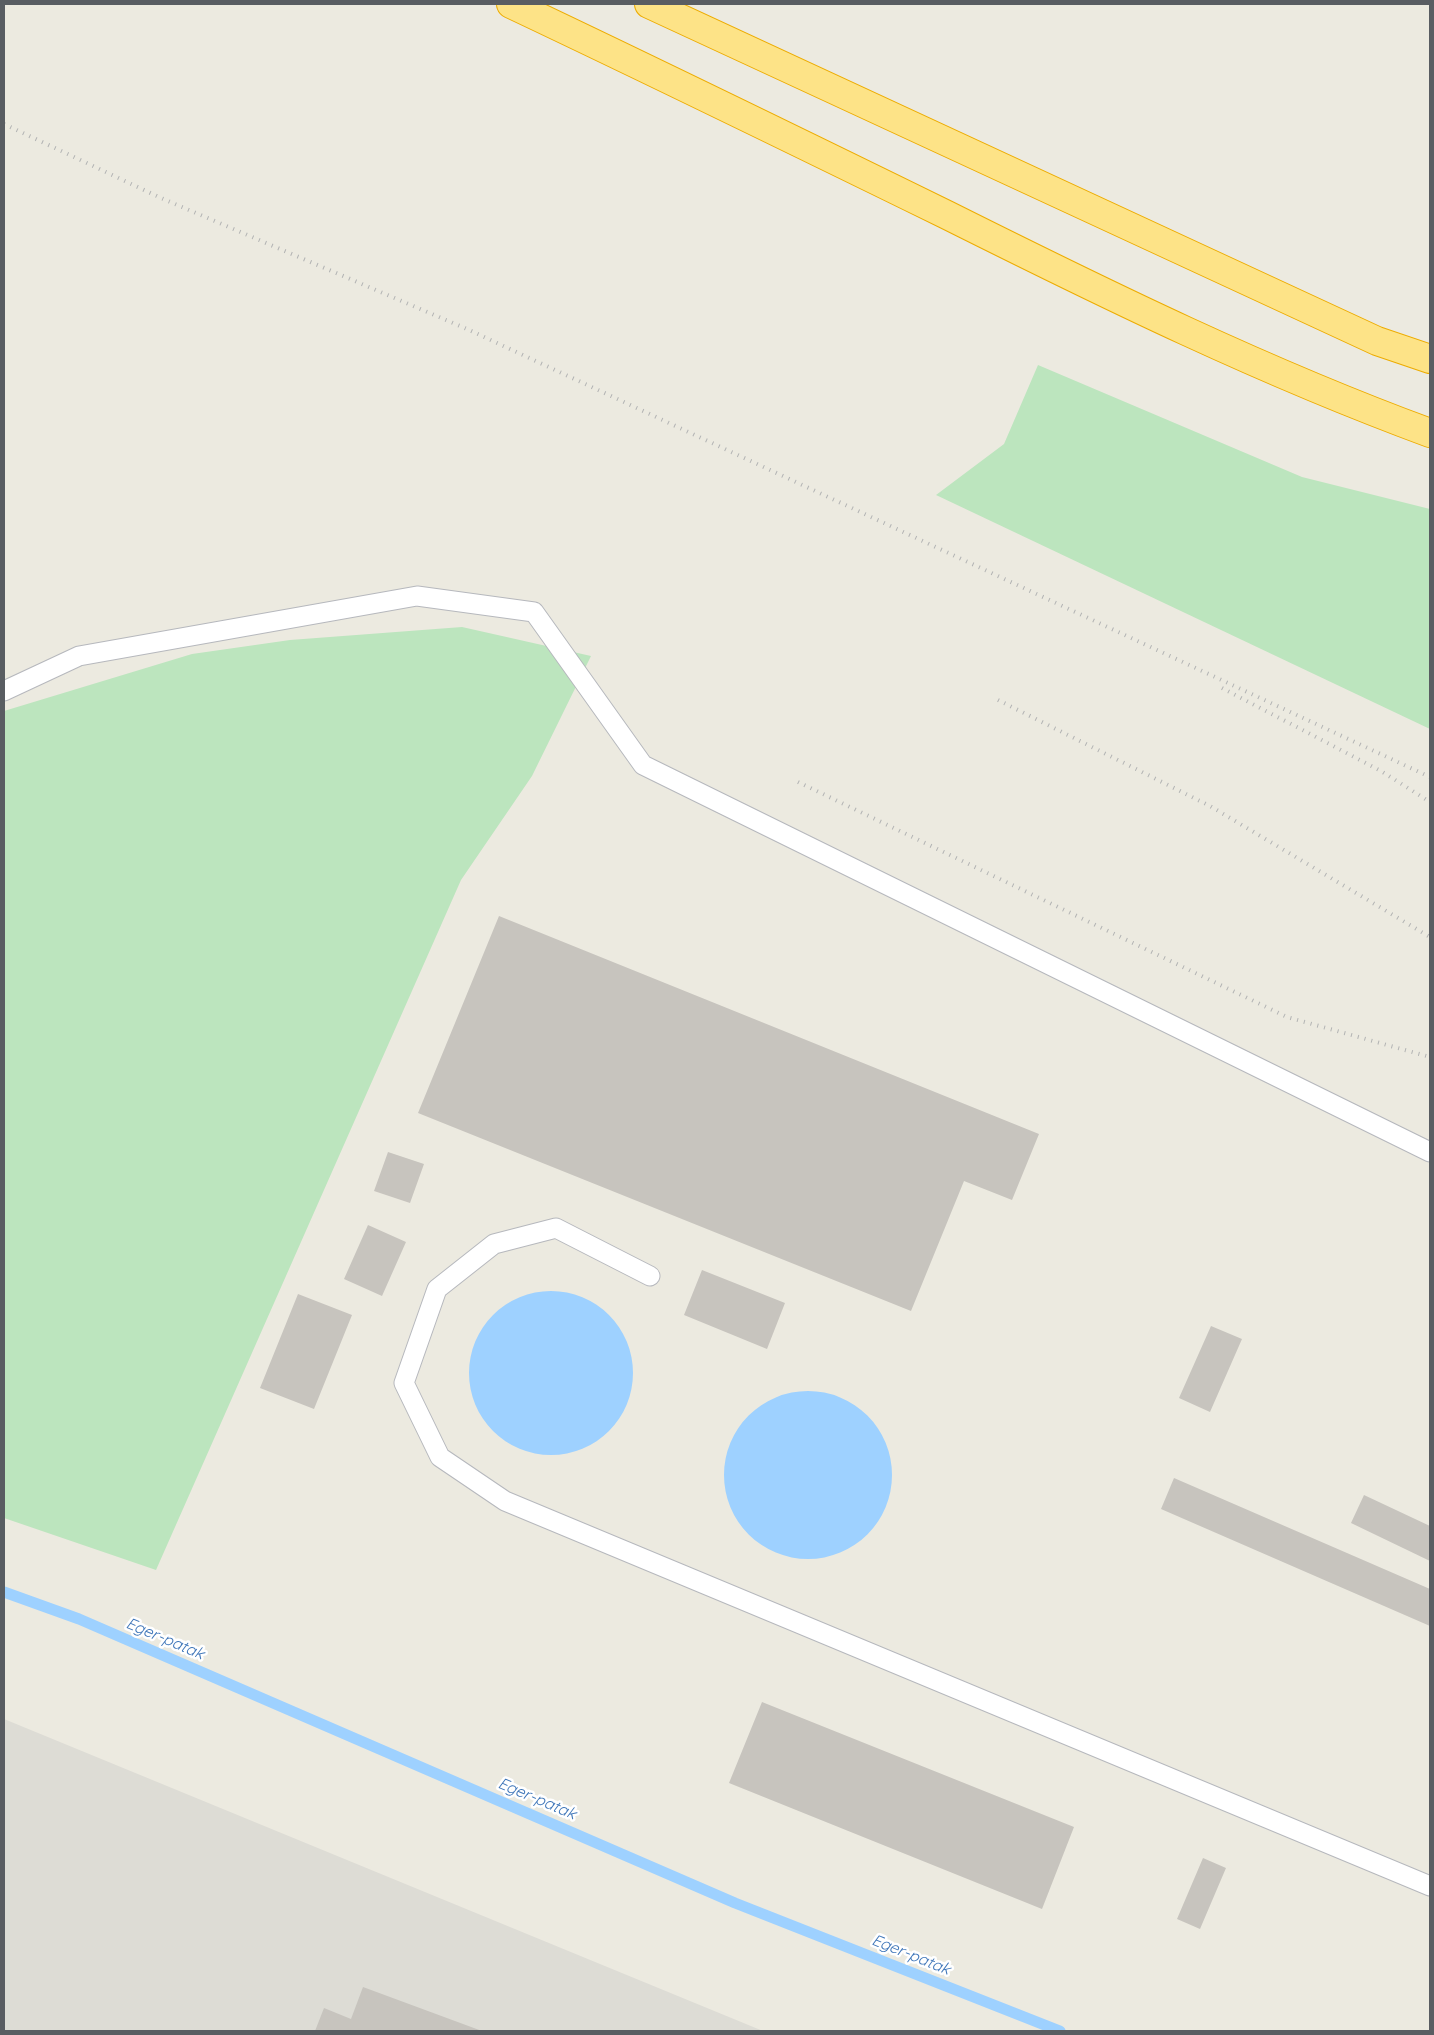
<!DOCTYPE html>
<style>
body{margin:0}
#map{position:relative;width:1434px;height:2035px;overflow:hidden;background:#eceae0;font-family:Quicksand,sans-serif}
canvas{display:block}
.frame{position:absolute;inset:0;border:5px solid #595d62;pointer-events:none}
</style>
<div id="map">
<canvas width="1434" height="2035"></canvas>
<div class="frame"></div>
</div>
<script>
const g = document.querySelector('canvas').getContext('2d');
g.lineJoin = 'round';
function fillPath(path, color) { g.fillStyle = color; g.fill(path, 'evenodd'); }
function trace(path, color, width, dash) { g.strokeStyle = color; g.lineWidth = width; g.lineCap = dash ? 'butt' : 'round'; g.setLineDash(dash || []); g.stroke(path); }
function write(font, color, halo, rows, align = 'center') {
  g.font = font + ' Quicksand,sans-serif'; g.lineWidth = 5; g.setLineDash([]); g.textBaseline = 'middle'; g.strokeStyle = halo; g.fillStyle = color; for (const [text, x, y, turn = 0] of rows) {
    g.save(); g.translate(x, y); g.rotate((+turn || 0) * Math.PI / 180); g.textAlign = isNaN(turn) ? turn : align; if (halo) g.strokeText(text, 0, 0); g.fillText(text, 0, 0); g.restore();
  }
}
const industrial = new Path2D(`
 M4 1719 763 2031H4Z`);
const green = new Path2D(`
 M1038 365 1302 477 1430 509V729L936 495 1004 444Z
 M462 627 591 656 532 776 461 880 156 1570 4 1518V711L192 654 290 640Z`);
const water = new Path2D(`
 M469 1373a82 82 0 1 1 164 0a82 82 0 1 1-164 0Z
 M724 1475a84 84 0 1 1 168 0a84 84 0 1 1-168 0Z`);
const stream = new Path2D(`
 M4 1592 79 1619 735 1903 1060 2031`);
const building = new Path2D(`
 M499 916 1039 1134 1012 1200 964 1181 911 1311 418 1113Z
 M388 1152 424 1164 410 1203 374 1191Z
 M368 1225 406 1242 382 1296 344 1279Z
 M702 1270 785 1303 767 1349 684 1315Z
 M298 1294 352 1315 314 1409 260 1388Z
 M1211 1326 1242 1339 1210 1412 1179 1398Z
 M1174 1478 1430 1589V1626L1161 1509Z
 M1364 1495 1430 1526V1561L1351 1523Z
 M762 1702 1074 1827 1042 1909 729 1783Z
 M1203 1858 1226 1868 1200 1929 1177 1919Z
 M363 1987 482 2031H315L324 2008 351 2019Z`);
const lane = new Path2D(`
 M4 691 79 656 417 596 534 612 643 765 1430 1152
 M650 1276 556 1228 494 1244 437 1289 404 1383 440 1457 505 1501 1430 1886`);
const highway = new Path2D(`
 M511 4C657 73 802 144 947 215 1105 294 1264 372 1430 433
 M649 4 1377 341 1430 359`);
const rail = new Path2D(`
 M4 124 161 198 467 329 1430 777
 M1222 688 1381 771 1430 802
 M998 700 1210 806 1430 937
 M798 782 1287 1017 1430 1057`);
const waterNames = [
 ["Eger-patak",165,1639,23],
 ["Eger-patak",537,1799,23],
 ["Eger-patak",911,1955,22]
];
fillPath(industrial, '#dddcd5');
fillPath(green, '#bce5be');
fillPath(water, '#9ed1ff');
trace(stream, '#9ed1ff', 11);
fillPath(building, '#c7c4be');
trace(lane, '#b6b8bd', 21);
trace(highway, '#edac00', 30);
trace(lane, '#fff', 19);
trace(highway, '#fde387', 28);
trace(rail, '#b2b3b3', 4, [1, 6]);
write('italic 16px', '#3f76b9', '#fff', waterNames);
</script>
